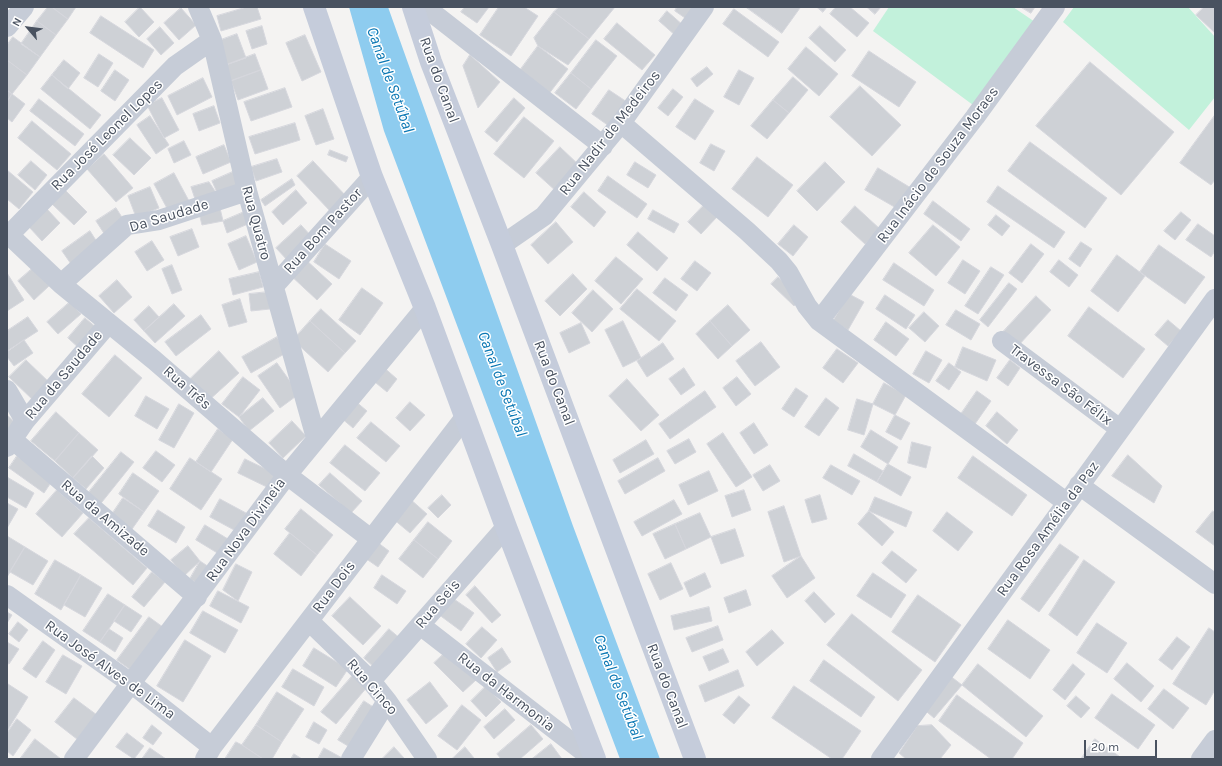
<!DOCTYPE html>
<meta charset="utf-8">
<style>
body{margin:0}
#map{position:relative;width:1222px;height:766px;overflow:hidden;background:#f4f3f2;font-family:Karla,sans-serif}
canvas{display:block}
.frame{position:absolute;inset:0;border:8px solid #495260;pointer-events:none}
.north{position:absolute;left:8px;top:8px;width:40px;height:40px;-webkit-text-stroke:3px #fff;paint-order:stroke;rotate:298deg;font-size:11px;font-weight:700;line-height:16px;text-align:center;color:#495260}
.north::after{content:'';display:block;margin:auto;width:14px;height:18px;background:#495260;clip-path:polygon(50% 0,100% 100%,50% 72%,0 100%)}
.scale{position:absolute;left:1084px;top:740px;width:73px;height:18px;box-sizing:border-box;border:2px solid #495260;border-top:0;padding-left:5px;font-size:12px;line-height:14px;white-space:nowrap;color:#495260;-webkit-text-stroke:3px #fff;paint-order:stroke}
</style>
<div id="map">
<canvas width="1222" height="766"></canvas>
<div class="frame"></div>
<div class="north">N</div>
<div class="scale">20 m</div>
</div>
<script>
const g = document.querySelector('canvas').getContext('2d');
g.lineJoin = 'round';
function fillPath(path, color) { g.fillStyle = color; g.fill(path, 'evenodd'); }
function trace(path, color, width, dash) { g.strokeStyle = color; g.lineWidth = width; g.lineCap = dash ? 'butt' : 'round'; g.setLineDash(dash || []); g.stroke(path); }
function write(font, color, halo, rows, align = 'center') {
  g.font = font + ' Karla,sans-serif'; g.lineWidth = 3; g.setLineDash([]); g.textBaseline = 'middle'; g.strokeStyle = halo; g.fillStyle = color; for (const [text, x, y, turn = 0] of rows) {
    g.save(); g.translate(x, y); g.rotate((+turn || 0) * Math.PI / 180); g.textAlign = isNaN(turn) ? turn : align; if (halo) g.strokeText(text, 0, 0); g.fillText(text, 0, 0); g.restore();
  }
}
const green = new Path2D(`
 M889 7H1013L1035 22 973 105 873 31Z
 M1074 7H1188L1215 37V97L1189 130 1063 22Z`);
const water = new Path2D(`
 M349 7H388L573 526 660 759H620L384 131Z`);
const building = new Path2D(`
 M48 7H52L68 19 56 35 37 21Z
 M52 7H76L68 19Z
 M140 7 154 22 139 37 125 22Z
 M247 7H257L261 19 221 31 217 16Z
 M465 7H489L477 23 461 12Z
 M499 7H524L538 16 511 56 480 35Z
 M559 7H615L589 39 554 12Z
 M677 7H694L685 18 675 11Z
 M746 7H798L800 8 782 33Z
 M817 7H827L823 12Z
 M836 7H850L869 23 857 37 830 14Z
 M867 7H881L875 14Z
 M1021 7H1035L1031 13Z
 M1204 7H1215V33L1196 15Z
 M181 8 196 25 179 40 164 23Z
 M734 9 779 42 768 57 723 24Z
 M667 11 684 26 676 36 659 21Z
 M554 12 589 39 568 65 538 46 534 38Z
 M101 16 154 50 143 68 90 33Z
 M37 21 56 35 40 57 21 44Z
 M617 23 655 55 642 70 604 39Z
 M262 26 267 44 252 49 246 31Z
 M820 26 846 50 835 62 809 38Z
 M160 27 174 43 161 55 147 39Z
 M237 34 246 58 226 65 218 41Z
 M305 35 321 72 302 81 286 43Z
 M13 37 40 57 27 75 7 60V45Z
 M596 40 617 56 591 89 571 73Z
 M538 46 568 69 548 95 518 73Z
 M806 47 838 74 819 96 788 69Z
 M869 51 916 82 899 107 852 76Z
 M99 54 113 63 98 87 84 78Z
 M255 54 261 70 231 81 226 65Z
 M470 55 500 82 478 108 463 66Z
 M7 60 27 75 12 94 7 90Z
 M64 60 80 73 68 89 52 75Z
 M1090 62 1174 132 1121 195 1036 126Z
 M707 67 713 74 697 87 691 79Z
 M115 70 129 80 115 101 101 91Z
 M261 70 268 89 238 100 231 81Z
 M739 70 754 78 739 105 724 97Z
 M571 73 591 89 576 109 555 93Z
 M52 75 101 115 90 129 41 89Z
 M793 77 808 90 789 113 773 100Z
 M203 78 212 97 177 115 168 96Z
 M860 86 901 125 872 156 830 117Z
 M285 88 292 107 251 121 244 102Z
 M673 89 683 97 668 116 658 108Z
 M7 90 12 94 7 102Z
 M609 90 627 102 609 126 592 114Z
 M12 94 25 104 12 122 7 118V102Z
 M162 98 179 130 164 138 147 105Z
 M514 98 525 108 497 142 485 132Z
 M39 99 84 134 75 146 30 111Z
 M695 99 714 111 695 140 676 127Z
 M773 100 789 113 767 139 751 126Z
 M214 106 220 123 199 131 193 114Z
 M323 109 334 139 316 145 305 116Z
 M1215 115V180L1211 185 1180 163Z
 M150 116 169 145 156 154 137 125Z
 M524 117 554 141 524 178 494 154Z
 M32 121 71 154 57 170 18 138Z
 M295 123 300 140 255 154 249 137Z
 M130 138 151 158 134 175 113 155Z
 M184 141 191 155 174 163 168 149Z
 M1030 142 1107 198 1085 228 1008 171Z
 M711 144 725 151 714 171 700 163Z
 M224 145 231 162 203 174 196 157Z
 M560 147 580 166 557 192 536 173Z
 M330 150 348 157 346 162 328 155Z
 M104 154 133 188 116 202 87 169Z
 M757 157 793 185 768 217 732 189Z
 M277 159 282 172 256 181 251 167Z
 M31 161 47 175 35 190 18 175Z
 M313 161 346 196 330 211 297 176Z
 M635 162 656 175 648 188 627 175Z
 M825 162 845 182 817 211 797 191Z
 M878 168 911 188 898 209 865 190Z
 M7 170 33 192 19 209 7 199Z
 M237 170 244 187 219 197 212 181Z
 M174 173 189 201 169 212 154 184Z
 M608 176 647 204 637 218 598 191Z
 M292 179 295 185 265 206 261 200Z
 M209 182 219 197 196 202 191 187Z
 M998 186 1065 232 1054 248 987 202Z
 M150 187 159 208 136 217 128 196Z
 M65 190 87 212 74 225 52 204Z
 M296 190 307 203 283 225 272 212Z
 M584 192 606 212 594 227 571 207Z
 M933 201 970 229 961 241 924 214Z
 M704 205 717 217 701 234 688 222Z
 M855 206 880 229 865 244 841 222Z
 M116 208 127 225 107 238 96 221Z
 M220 208 223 221 202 225 199 213Z
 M47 209 60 223 42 241 29 227Z
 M653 210 679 224 674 233 648 219Z
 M244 212 248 224 227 233 223 221Z
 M1181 212 1191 220 1175 240 1164 231Z
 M996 215 1010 226 1002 236 988 225Z
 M556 222 573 242 548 264 531 245Z
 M1198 224 1215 236V251L1211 257 1186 240Z
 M301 225 313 238 288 261 276 248Z
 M794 225 808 237 793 256 778 244Z
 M933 225 960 247 936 276 909 253Z
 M192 229 199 247 178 256 170 237Z
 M90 231 99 245 71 264 62 251Z
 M638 232 668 258 657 271 627 245Z
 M246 236 257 262 239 270 228 244Z
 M152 241 164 260 147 271 135 252Z
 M1081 242 1092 249 1080 267 1069 259Z
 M325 244 351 261 339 279 314 262Z
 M1031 244 1044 254 1022 283 1009 273Z
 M1159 245 1205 277 1185 304 1140 272Z
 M1117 255 1145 276 1118 312 1091 291Z
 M616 257 643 279 621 304 595 281Z
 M304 258 332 284 317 300 289 274Z
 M963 260 980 271 965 294 948 283Z
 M1059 260 1078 275 1069 287 1050 272Z
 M695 261 711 273 697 291 681 279Z
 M894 263 934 290 924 306 883 280Z
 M172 265 182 290 172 294 162 269Z
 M991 267 1004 275 978 314 965 306Z
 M33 268 49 286 34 300 18 281Z
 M259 272 263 287 233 295 229 279Z
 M7 273 24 300 7 311Z
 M573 274 587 289 560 316 545 301Z
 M778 277 801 298 794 306 771 284Z
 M665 278 688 295 676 311 653 293Z
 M117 280 132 297 114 313 99 296Z
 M1009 283 1017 289 988 327 980 320Z
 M362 288 383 303 360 335 339 320Z
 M637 289 676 321 659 341 620 309Z
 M593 290 613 309 592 332 572 313Z
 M268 292 270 309 251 311 249 294Z
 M849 294 864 302 848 330 833 321Z
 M885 295 915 315 906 329 876 309Z
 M1036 296 1051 310 1018 346 1003 332Z
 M240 299 247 322 229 327 222 305Z
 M70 302 81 314 58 334 47 322Z
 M174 304 185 316 155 343 144 331Z
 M728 305 750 330 732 346 710 321Z
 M149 306 159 317 144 331 134 320Z
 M1089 307 1145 349 1123 378 1068 336Z
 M321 309 356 341 345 353 310 321Z
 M956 310 980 324 971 340 946 325Z
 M924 312 939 326 925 342 909 328Z
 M201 315 211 329 176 356 165 342Z
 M28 317 38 331 7 351V331Z
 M85 318 98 329 81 350 68 338Z
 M1168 320 1181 331 1168 346 1155 335Z
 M310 321 345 353 328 372 293 340Z
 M623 321 641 358 623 367 605 330Z
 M710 321 732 346 718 359 696 334Z
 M886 322 909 339 896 356 874 340Z
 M581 323 590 343 569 353 560 333Z
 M277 337 286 353 251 373 242 357Z
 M24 340 33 353 14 366 7 357V352Z
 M761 342 780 367 755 386 736 361Z
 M663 343 674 359 647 377 637 361Z
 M963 347 996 360 987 381 955 367Z
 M837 349 858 363 843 383 823 368Z
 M219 351 239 373 207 402 188 381Z
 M926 351 942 360 929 383 913 374Z
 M115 355 142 378 109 417 82 394Z
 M26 360 52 385 35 402 9 377Z
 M1010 360 1020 368 1008 386 997 378Z
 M277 363 299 394 280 408 258 376Z
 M949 363 961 372 949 390 936 381Z
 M381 365 397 379 387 392 370 378Z
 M684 368 695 385 681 395 669 379Z
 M243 377 260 390 239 417 222 404Z
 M737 377 751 394 736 406 723 388Z
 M627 379 659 415 641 431 609 396Z
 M884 383 906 395 895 415 873 404Z
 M796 388 808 396 794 417 782 409Z
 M705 391 716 407 670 439 659 424Z
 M977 391 991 401 975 424 961 414Z
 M146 396 169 409 157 429 135 416Z
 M263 398 274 411 249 431 239 417Z
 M826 398 839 408 819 436 805 427Z
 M857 399 873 404 864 435 848 430Z
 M354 400 367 411 353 428 340 417Z
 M410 402 425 415 410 431 396 418Z
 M179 404 194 413 174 448 159 440Z
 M56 412 79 433 55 461 31 441Z
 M997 412 1018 430 1007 444 986 426Z
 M7 415 18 425 7 436Z
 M895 415 910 423 901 440 886 432Z
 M292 421 306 436 283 458 269 443Z
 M371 422 400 446 386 462 357 438Z
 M754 423 768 445 754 454 740 433Z
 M218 429 233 439 211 472 196 462Z
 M871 430 898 447 888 464 861 447Z
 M79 433 98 450 73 478 55 461Z
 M723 433 752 477 736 487 707 444Z
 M689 439 696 452 675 464 667 451Z
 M646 440 654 454 620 473 613 460Z
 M912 442 931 447 926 468 908 463Z
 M345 445 380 473 365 491 330 463Z
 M156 451 175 465 162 482 143 468Z
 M121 452 134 462 98 507 85 497Z
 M854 454 883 471 877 482 848 466Z
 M1128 455 1162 486 1154 503 1112 476Z
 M17 456 52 481 44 493 9 468Z
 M92 456 104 468 86 489 73 478Z
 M973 456 1027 495 1012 516 958 478Z
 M190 458 222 479 201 510 170 489Z
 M658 458 665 471 625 494 618 481Z
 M245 459 278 475 271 489 238 473Z
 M888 464 911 477 901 496 877 482Z
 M770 465 780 481 763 491 753 475Z
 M831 465 860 481 852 495 823 478Z
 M709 471 718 491 688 505 679 485Z
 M133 473 159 491 144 512 119 494Z
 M330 473 362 501 351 513 319 485Z
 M7 477 34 493 26 508 7 497Z
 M57 490 83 513 62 537 36 514Z
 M744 490 751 510 732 517 725 496Z
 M442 495 451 505 438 518 428 508Z
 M820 495 827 519 812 523 805 500Z
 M875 497 912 512 906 527 869 511Z
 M123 498 144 512 130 532 110 517Z
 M409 498 427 514 410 533 392 518Z
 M220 499 246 513 236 531 210 517Z
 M674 500 682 514 642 536 634 522Z
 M7 503 18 509 7 528Z
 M784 506 801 556 784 562 768 512Z
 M301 509 333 535 317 555 285 529Z
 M158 510 185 527 176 543 148 526Z
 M869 511 894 532 882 546 858 524Z
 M1213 511 1215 513V546L1196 532Z
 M947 512 973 532 958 551 933 531Z
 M700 513 711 537 686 549 675 524Z
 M89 518 147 568 133 585 74 534Z
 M428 522 452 541 438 559 414 540Z
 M675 524 686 549 665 559 653 534Z
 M205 525 228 539 219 554 196 540Z
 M735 529 744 556 721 564 711 537Z
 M290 533 317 555 301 576 274 554Z
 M7 536 25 547 7 577Z
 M414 540 438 559 423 578 399 559Z
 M377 542 389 551 378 567 365 558Z
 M1060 544 1079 557 1039 612 1021 599Z
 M188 546 200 561 184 576 171 560Z
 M25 547 48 561 33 585 10 572Z
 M892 551 917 570 906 583 882 563Z
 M801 556 815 578 787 598 772 576Z
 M55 560 81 575 61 610 35 594Z
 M1084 560 1115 582 1077 636 1049 615Z
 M200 561 212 569 202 586 190 579Z
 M671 563 683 589 660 600 648 574Z
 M236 564 252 572 238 601 223 590Z
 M152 572 165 582 144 607 132 597Z
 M705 573 711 587 690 597 684 583Z
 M873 573 906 595 891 618 857 596Z
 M81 575 102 588 85 617 64 605Z
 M382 575 406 591 397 604 374 588Z
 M475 586 501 615 492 623 466 595Z
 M746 590 751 605 729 613 724 598Z
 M218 591 249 607 241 623 210 606Z
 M814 592 835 614 825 623 805 601Z
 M108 594 125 605 100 642 83 631Z
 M918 595 961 625 935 662 892 632Z
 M350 597 381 626 363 645 332 616Z
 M451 597 474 613 461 631 438 614Z
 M125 605 142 616 131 632 114 621Z
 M709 607 712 621 674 630 671 616Z
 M203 611 238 630 225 653 190 633Z
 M7 612 12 615 7 623Z
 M852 614 922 670 898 701 827 645Z
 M149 617 167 630 135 673 117 660Z
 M1008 620 1050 650 1030 679 988 649Z
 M18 622 28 630 19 642 9 634Z
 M1097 623 1127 643 1107 673 1077 653Z
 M718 626 723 640 692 652 686 638Z
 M482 627 497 640 481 658 466 644Z
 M1209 628 1215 632V690L1206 705 1173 684Z
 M109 629 123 638 115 652 100 642Z
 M389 629 402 640 377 670 364 658Z
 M772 630 784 643 757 666 746 652Z
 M1177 637 1190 647 1172 670 1159 660Z
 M185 640 211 656 183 702 157 686Z
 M43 641 55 650 36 678 23 669Z
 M7 642 19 649 9 664 7 663Z
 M314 648 348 669 336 687 303 666Z
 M502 648 511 662 497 672 488 658Z
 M723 649 729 662 709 671 703 657Z
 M447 651 476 680 463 692 434 663Z
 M63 655 82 666 66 694 46 682Z
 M824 660 875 697 861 717 810 681Z
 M1127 663 1154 686 1141 702 1114 679Z
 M978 664 1043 716 1026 737 962 685Z
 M1073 664 1085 674 1065 700 1053 690Z
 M293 669 324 687 314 706 282 687Z
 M738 670 744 686 705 702 699 686Z
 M354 674 368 686 336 724 321 712Z
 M949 675 962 685 934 718 921 707Z
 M430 682 448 706 426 724 407 700Z
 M8 684 28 697 7 731V685Z
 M486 686 501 702 486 717 471 701Z
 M794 686 861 731 842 759H832L772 718Z
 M1164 689 1189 708 1173 729 1148 709Z
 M277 692 304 709 282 742 256 725Z
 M1112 694 1155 725 1138 749 1095 718Z
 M957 695 1023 743 1012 759H991L939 721Z
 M739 696 750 705 734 724 723 715Z
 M1076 696 1090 708 1081 718 1067 706Z
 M74 698 101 718 82 743 55 722Z
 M364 701 378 710 353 749 338 740Z
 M462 705 481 720 457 750 438 736Z
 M505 709 515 720 494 739 484 727Z
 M17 719 31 730 13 756 7 751V733Z
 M314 722 327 730 319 744 306 737Z
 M152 725 162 733 153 745 143 738Z
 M256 725 282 742 272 759H263L242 745Z
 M531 725 543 739 520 759H501L497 754Z
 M932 725 951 745 940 759H906L899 753 917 726Z
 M127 733 144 746 134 759 116 747Z
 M35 739 61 759H20Z
 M1095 739 1123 759H1081Z
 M236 742 242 745 263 759H225Z
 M551 744 562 759H532Z
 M394 747 404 758 403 759H382Z
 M465 747 474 758 473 759H452Z
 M150 748 166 759H142Z
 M324 748 344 759H318Z
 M294 754 302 759H291Z`);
const street = new Path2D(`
 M198 7 212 40 247 191 316 438
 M425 7 603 146
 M7 27 24 7
 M621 123 747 231 779 261 788 272 807 306 819 321 1066 502
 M7 233 61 284 154 360 287 475 371 539
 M7 237 175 66 212 40
 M502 245 544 216 621 123 704 7
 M61 284 127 225 159 220 247 191
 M274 286 372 177
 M819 321 975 117 1055 7
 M1002 341 1120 429
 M7 390 25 421
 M12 439 197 597
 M7 447 25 421 108 324
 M1079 485 1215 584
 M7 595 132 684 212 747
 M309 621 371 681 387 701 427 759
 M420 625 593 759
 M371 681 506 527
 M74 759 287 475 425 308
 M205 759 212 747 465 417
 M351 759 387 701
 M881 759 1215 299
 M1201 759 1215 740`);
const secondary = new Path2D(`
 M314 7 372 177 425 308 506 527 595 759
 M413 7 431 62 502 245 695 759`);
const streetNames = [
 ["Rua do Canal",439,80,70],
 ["Rua Nadir de Medeiros",610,133,-52],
 ["Rua José Leonel Lopes",107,135,-45],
 ["Rua Inácio de Souza Moraes",938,165,-53],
 ["Da Saudade",169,216,-17],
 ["Rua Quatro",256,223,75],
 ["Rua Bom Pastor",323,231,-48],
 ["Rua da Saudade",64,375,-50],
 ["Rua do Canal",554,383,69],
 ["Travessa São Félix",1061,385,37],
 ["Rua Três",187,388,41],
 ["Rua da Amizade",105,518,40],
 ["Rua Rosa Amélia da Paz",1048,529,-54],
 ["Rua Nova Divineia",246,530,-54],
 ["Rua Dois",334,587,-53],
 ["Rua Seis",438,604,-49],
 ["Rua José Alves de Lima",110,670,36],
 ["Rua do Canal",667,686,69],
 ["Rua Cinco",372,687,49],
 ["Rua da Harmonia",506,692,38]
];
const waterNames = [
 ["Canal de Setúbal",390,80,70],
 ["Canal de Setúbal",502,384,69],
 ["Canal de Setúbal",618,687,69]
];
fillPath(green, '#c2f1db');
fillPath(water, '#8eccef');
fillPath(building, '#ced1d6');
trace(building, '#d6d7dd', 1);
trace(street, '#c6ccd7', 20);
trace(secondary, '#c5ccdb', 22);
write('15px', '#495260', '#fff', streetNames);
write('italic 16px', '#0a77b3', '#fff', waterNames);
</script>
